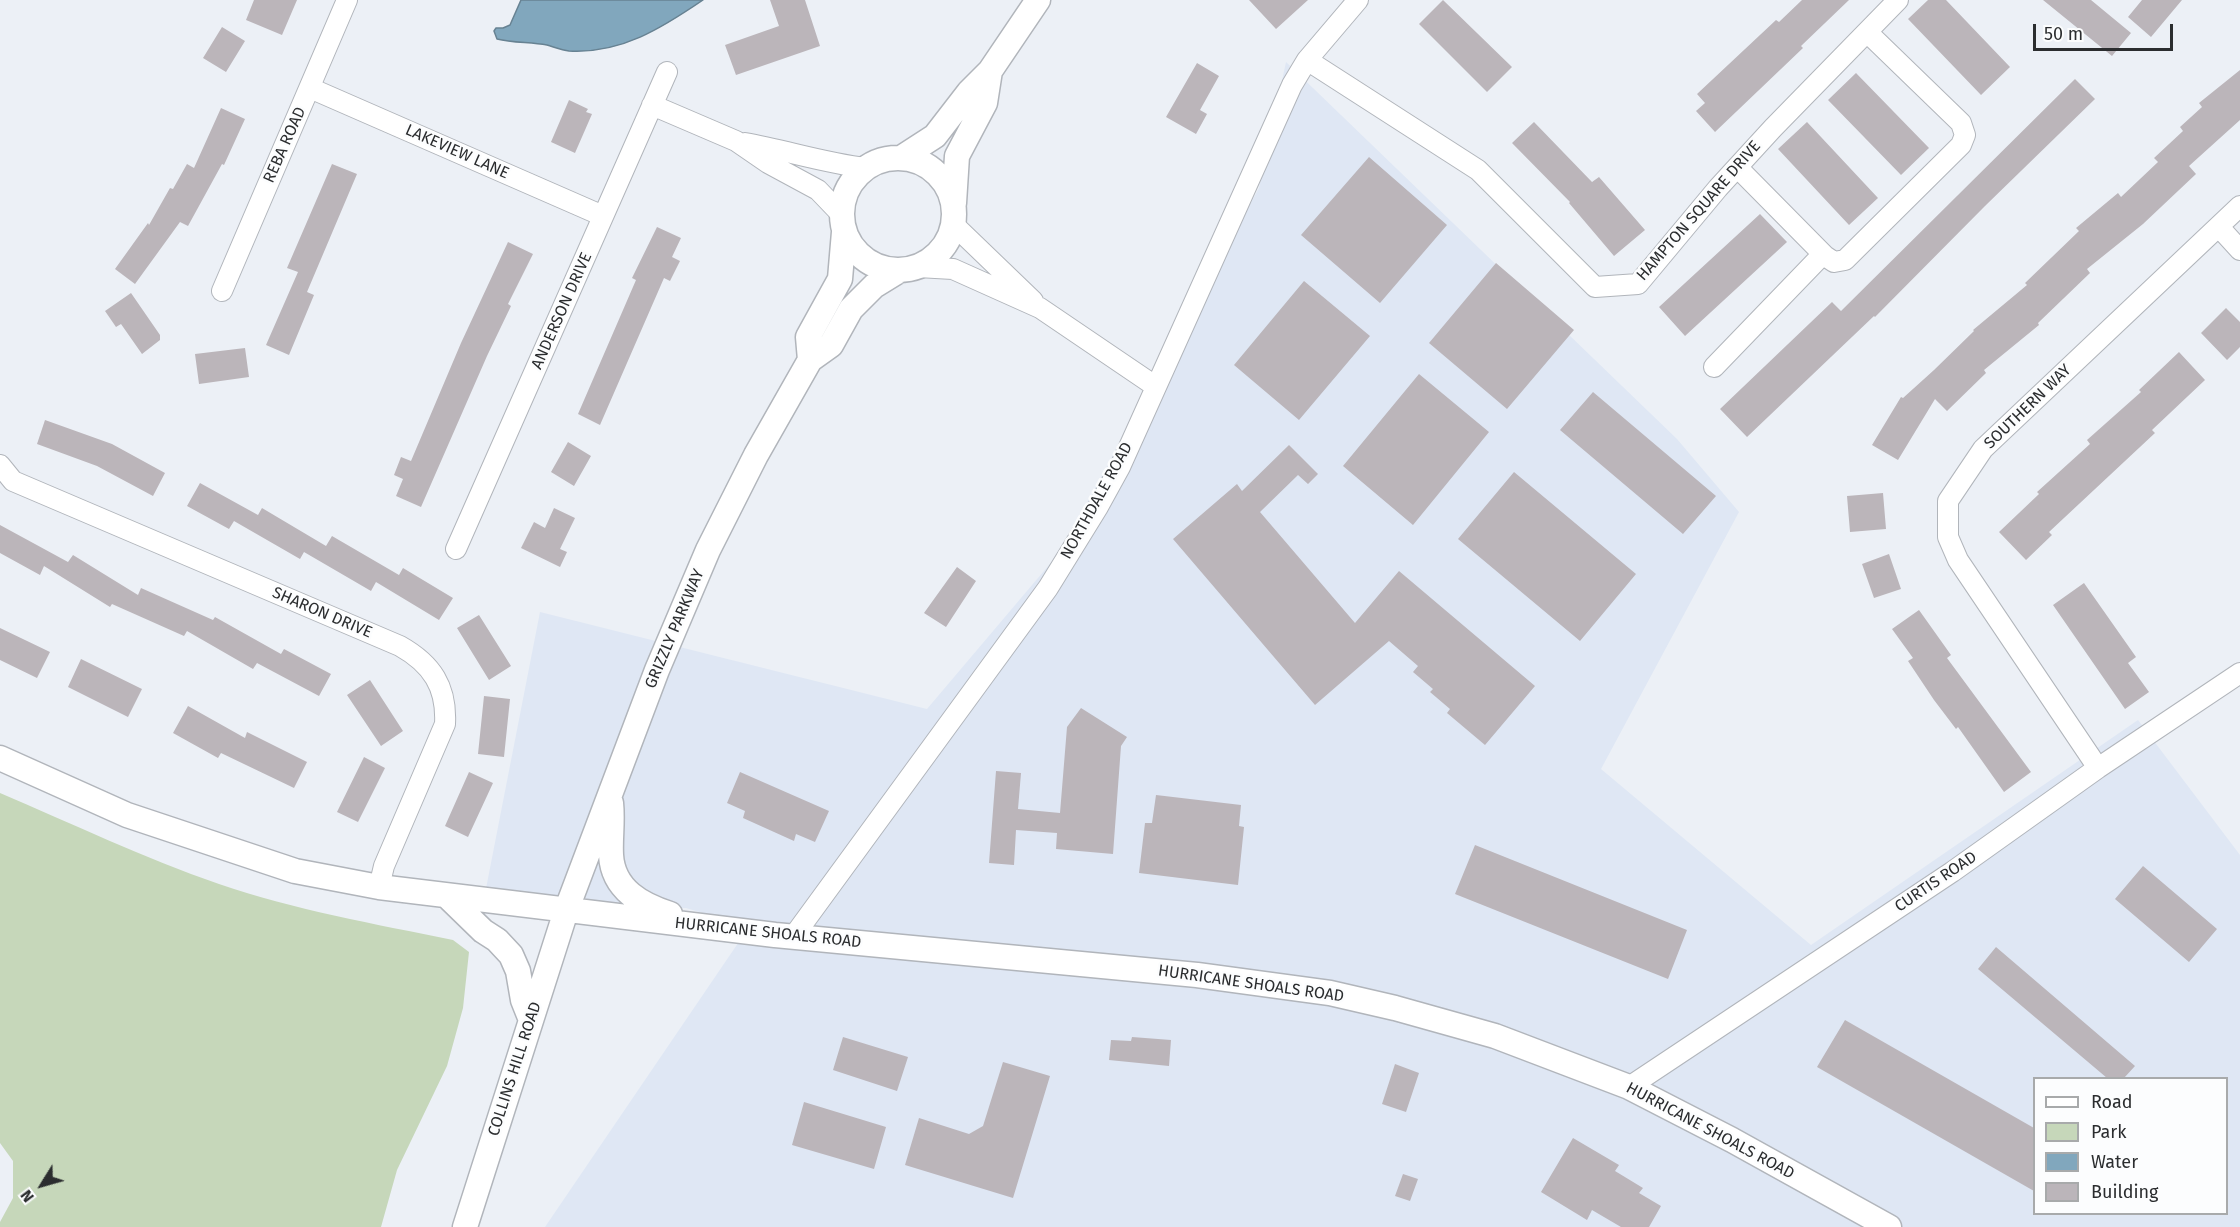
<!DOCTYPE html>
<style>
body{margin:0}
#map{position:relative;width:2240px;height:1227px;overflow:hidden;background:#ecf0f6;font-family:"Fira Sans",sans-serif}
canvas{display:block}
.legend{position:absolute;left:2033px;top:1077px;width:195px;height:138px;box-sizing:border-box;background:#fcfdfe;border:2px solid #a8aaab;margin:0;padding:8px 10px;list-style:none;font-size:18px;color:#2b2d2f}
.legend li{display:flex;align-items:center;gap:12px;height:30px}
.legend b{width:30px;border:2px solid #a8aaab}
.north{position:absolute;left:12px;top:1155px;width:60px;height:60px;-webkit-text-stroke:4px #fcfdfe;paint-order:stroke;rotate:233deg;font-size:16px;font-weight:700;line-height:24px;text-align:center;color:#2b2d2f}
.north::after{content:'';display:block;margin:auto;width:21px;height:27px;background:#2b2d2f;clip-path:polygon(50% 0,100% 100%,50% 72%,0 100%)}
.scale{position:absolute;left:2033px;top:24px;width:140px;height:27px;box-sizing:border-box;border:3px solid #2b2d2f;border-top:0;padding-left:8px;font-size:18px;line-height:21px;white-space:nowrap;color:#2b2d2f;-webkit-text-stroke:4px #fcfdfe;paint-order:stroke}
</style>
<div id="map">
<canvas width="2240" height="1227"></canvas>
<ul class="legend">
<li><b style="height:8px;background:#fff"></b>Road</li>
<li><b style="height:16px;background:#c6d7ba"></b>Park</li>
<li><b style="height:16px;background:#81a7bd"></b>Water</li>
<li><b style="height:16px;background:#bbb5ba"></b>Building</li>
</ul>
<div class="north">N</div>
<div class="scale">50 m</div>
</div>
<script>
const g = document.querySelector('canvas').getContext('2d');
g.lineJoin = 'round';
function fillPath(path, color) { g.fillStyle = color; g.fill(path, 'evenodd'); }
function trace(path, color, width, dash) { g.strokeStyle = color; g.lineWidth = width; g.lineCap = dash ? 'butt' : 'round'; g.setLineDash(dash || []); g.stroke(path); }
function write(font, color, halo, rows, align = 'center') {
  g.font = font + ' "Fira Sans",sans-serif'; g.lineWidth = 5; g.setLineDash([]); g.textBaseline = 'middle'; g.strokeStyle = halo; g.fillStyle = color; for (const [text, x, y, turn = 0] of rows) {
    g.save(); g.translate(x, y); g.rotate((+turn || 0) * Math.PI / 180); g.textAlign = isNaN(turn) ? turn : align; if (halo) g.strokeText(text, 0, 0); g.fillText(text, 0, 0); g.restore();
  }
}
const built = new Path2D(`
 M1286 62 1677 439 1739 512 1601 769 1811 945 2138 720 2240 855V1227H545L749 927 686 908 482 909 540 612 927 709 1060 552 1259 188ZM2034 1078H2226V1214H2034Z`);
const green = new Path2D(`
 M0 793C73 824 144 858 219 884 295 910 375 924 453 940L469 952 463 1008 447 1066 397 1170 381 1227H0V1222L13 1198V1161L0 1143Z`);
const water = new Path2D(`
 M521 0H703C662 28 621 54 569 51 562 50 554 47 547 45 530 42 513 43 497 39L494 31 496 28H503L510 25Z`);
const building = new Path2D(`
 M254 0H297L282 35 246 20Z
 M770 0H805L820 46 736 75 725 45 779 26Z
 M1249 0H1308L1276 29Z
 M1443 0 1512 67 1487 92 1419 24Z
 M1802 0H1849L1801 46 1803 48 1715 132 1696 111 1705 103 1697 94 1776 20 1779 22Z
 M1928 0H1946L2010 67 1981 95 1908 19Z
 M2043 0H2091L2131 33 2112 56Z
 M2142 0H2182L2151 37 2128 17Z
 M222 27 245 41 226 72 203 58Z
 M1197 63 1219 76 1200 110 1207 114 1196 134 1166 117Z
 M2240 70V120L2189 166 2196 174 2143 224 2087 269 2090 273 2038 323 2039 325 1984 370 1986 373 1947 411 1935 399 1898 460 1872 445 1901 397 1903 398 1934 370 1974 331 1973 330 2027 285 2025 283 2079 231 2076 228 2118 193 2121 197 2158 162 2154 158 2183 131 2180 127 2202 107 2199 103Z
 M1856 73 1929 148 1901 175 1828 100Z
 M2075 79 2095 99 1985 206 1875 317 1874 316 1747 437 1720 409 1832 302 1841 311Z
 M569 100 588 109 586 112 592 114 575 153 551 142Z
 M221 108 245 119 224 165 222 164 188 226 180 222 135 284 115 269 148 223 149 225 170 188 173 189 187 164 194 168Z
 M1534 122 1592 182 1599 177 1645 230 1614 256 1569 203 1570 202 1512 143Z
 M1807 122 1878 198 1849 225 1778 149Z
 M1369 157 1447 225 1380 303 1301 235Z
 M332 164 357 174 307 292 314 295 289 355 266 345 298 272 287 268Z
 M1760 214 1787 242 1685 336 1659 307Z
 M657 227 681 238 672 257 680 261 670 281 664 278 600 425 578 414 636 280 632 278Z
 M508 242 533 254 508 304 511 306 487 356 421 507 396 496 403 479 394 475 401 457 411 461 461 343Z
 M1496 263 1574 330 1507 409 1429 343Z
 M1304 281 1370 336 1299 420 1234 365Z
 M131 293 160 335V340L142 354 121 324 116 327 105 311Z
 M2226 308 2240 322V347L2227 360 2201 333Z
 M245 348 249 377 199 384 195 354Z
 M2179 352 2205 380 2152 430 2155 433 2049 532 2052 535 2026 560 1999 532 2039 494 2037 492 2090 444 2087 440 2141 392 2139 390Z
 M1419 374 1489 432 1413 525 1343 466Z
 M1593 392 1716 496 1683 534 1560 430Z
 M45 420 112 444 165 473 153 496 97 466 37 444Z
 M568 442 591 456 574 486 551 472Z
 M1289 445 1318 474 1308 484 1298 475 1260 512 1355 623 1399 571 1535 686 1485 745 1447 713 1450 709 1430 692 1433 689 1413 672 1418 666 1389 641 1315 705 1173 539 1237 484 1242 491Z
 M1514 472 1636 574 1580 641 1458 539Z
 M200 483 258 515 262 508 326 546 332 536 399 575 403 568 453 598 439 620 376 582 371 591 304 552 300 559 234 521 229 529 187 506Z
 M1883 493 1886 529 1850 532 1847 496Z
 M554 508 575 518 560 549 567 552 560 567 521 548 534 522 545 528Z
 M0 525 68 562 73 555 138 595 141 588 213 620 215 617 281 654 284 649 331 674 319 696 257 663 253 669 187 631 184 636 112 604 110 607 44 566 40 575 0 553Z
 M1889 554 1901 589 1874 598 1862 564Z
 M957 567 976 581 946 627 924 613Z
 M2084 583 2136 657 2128 663 2149 692 2125 709 2053 605Z
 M1919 610 1951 655 1947 658 2031 772 2004 792 1958 727 1956 729 1934 700 1908 661 1913 658 1892 629Z
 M479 615 511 666 489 680 457 628Z
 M0 628 50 652 37 678 0 660Z
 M81 659 142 689 128 717 68 687Z
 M370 680 403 731 381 746 347 695Z
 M484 696 510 699 504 757 478 754Z
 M188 706 245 738 247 732 307 762 294 788 221 753 218 758 173 733Z
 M1081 708 1127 737 1121 746 1113 854 1056 849 1057 833 1016 830 1014 865 989 863 996 771 1021 773 1018 809 1060 813 1067 727Z
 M364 757 385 768 358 822 337 812Z
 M469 772 493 783 468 837 445 826Z
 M740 772 829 811 815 842 796 834 794 841 743 818 745 811 727 803Z
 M1156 795 1241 805 1239 826 1244 827 1238 885 1139 873 1145 823H1152Z
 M1475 845 1687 930 1668 979 1455 894Z
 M2143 866 2217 929 2189 962 2115 899Z
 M1996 947 2135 1066 2124 1078H2107L1978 969Z
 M1845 1020 2034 1128V1191L1817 1067Z
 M843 1037 908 1057 897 1091 833 1070Z
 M1132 1037 1171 1040 1169 1066 1109 1060 1111 1040 1131 1041Z
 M1003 1062 1050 1076 1013 1198 905 1165 919 1118 969 1134 983 1126Z
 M1395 1064 1419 1073 1406 1112 1382 1104Z
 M804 1102 886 1127 874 1169 792 1145Z
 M1573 1138 1619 1165 1615 1171 1643 1188 1639 1193 1661 1206 1649 1227H1621L1592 1210 1587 1220 1541 1192Z
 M1403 1174 1418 1179 1410 1201 1395 1196Z`);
const minor = new Path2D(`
 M1307 60 1478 170 1595 287 1638 284 1718 188 1773 128 1898 0
 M310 88 603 216
 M652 105 736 141 768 163 818 190 841 214
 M745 143C785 150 824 163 866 168
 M1737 167 1825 256 1834 262 1845 260 1961 145 1965 135 1961 123 1867 32
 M953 224 1033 301
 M2219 227 2240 250
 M918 267 953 269 1040 308 1155 386
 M222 291 347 0
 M1714 367 1823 254
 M0 465 13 481 400 646C432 664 447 687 445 724L384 866 379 887
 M456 549 667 72
 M2098 768 1958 560 1948 537V501L1983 449 2240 206
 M793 937 1048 588 1098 507 1120 467 1292 85 1307 60 1358 0
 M1629 1087 1952 872 2098 768 2240 673`);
const tertiary = new Path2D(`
 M901 158 935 136 969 92 990 71 1038 0
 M842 214a56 56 0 1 1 112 0a56 56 0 1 1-112 0Z
 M954 203 957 156 985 103 990 71
 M810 360 808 337 840 279 844 232
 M0 758 127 815 295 871 379 887 775 935 1197 975 1330 993 1395 1008 1495 1036 1629 1087 1732 1140 1889 1227
 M611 803C613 821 610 838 611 855 613 890 642 905 670 914
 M447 896 483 931 497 940 511 955 518 971 523 1000 531 1020
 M465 1227 566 911 657 670 708 550 756 455 810 360 831 345 851 309 874 286 900 270`);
const streetNames = [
 ["REBA ROAD",285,145,-66],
 ["LAKEVIEW LANE",457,152,24],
 ["HAMPTON SQUARE DRIVE",1699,211,-49],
 ["ANDERSON DRIVE",562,311,-66],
 ["SOUTHERN WAY",2028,407,-44],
 ["NORTHDALE ROAD",1097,501,-61],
 ["SHARON DRIVE",322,613,23],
 ["GRIZZLY PARKWAY",675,629,-67],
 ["CURTIS ROAD",1936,882,-34],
 ["HURRICANE SHOALS ROAD",768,933,6],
 ["HURRICANE SHOALS ROAD",1251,984,8],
 ["COLLINS HILL ROAD",515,1069,-72],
 ["HURRICANE SHOALS ROAD",1710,1131,28]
];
fillPath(built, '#dfe7f4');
fillPath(green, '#c6d7ba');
fillPath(water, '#81a7bd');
trace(water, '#678292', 1.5);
fillPath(building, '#bbb5ba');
trace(minor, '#b1b5bb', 22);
trace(tertiary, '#b1b5bb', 27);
trace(minor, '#fff', 20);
trace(tertiary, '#fff', 24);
write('16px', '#2b2d2f', '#fcfdfe', streetNames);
</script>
